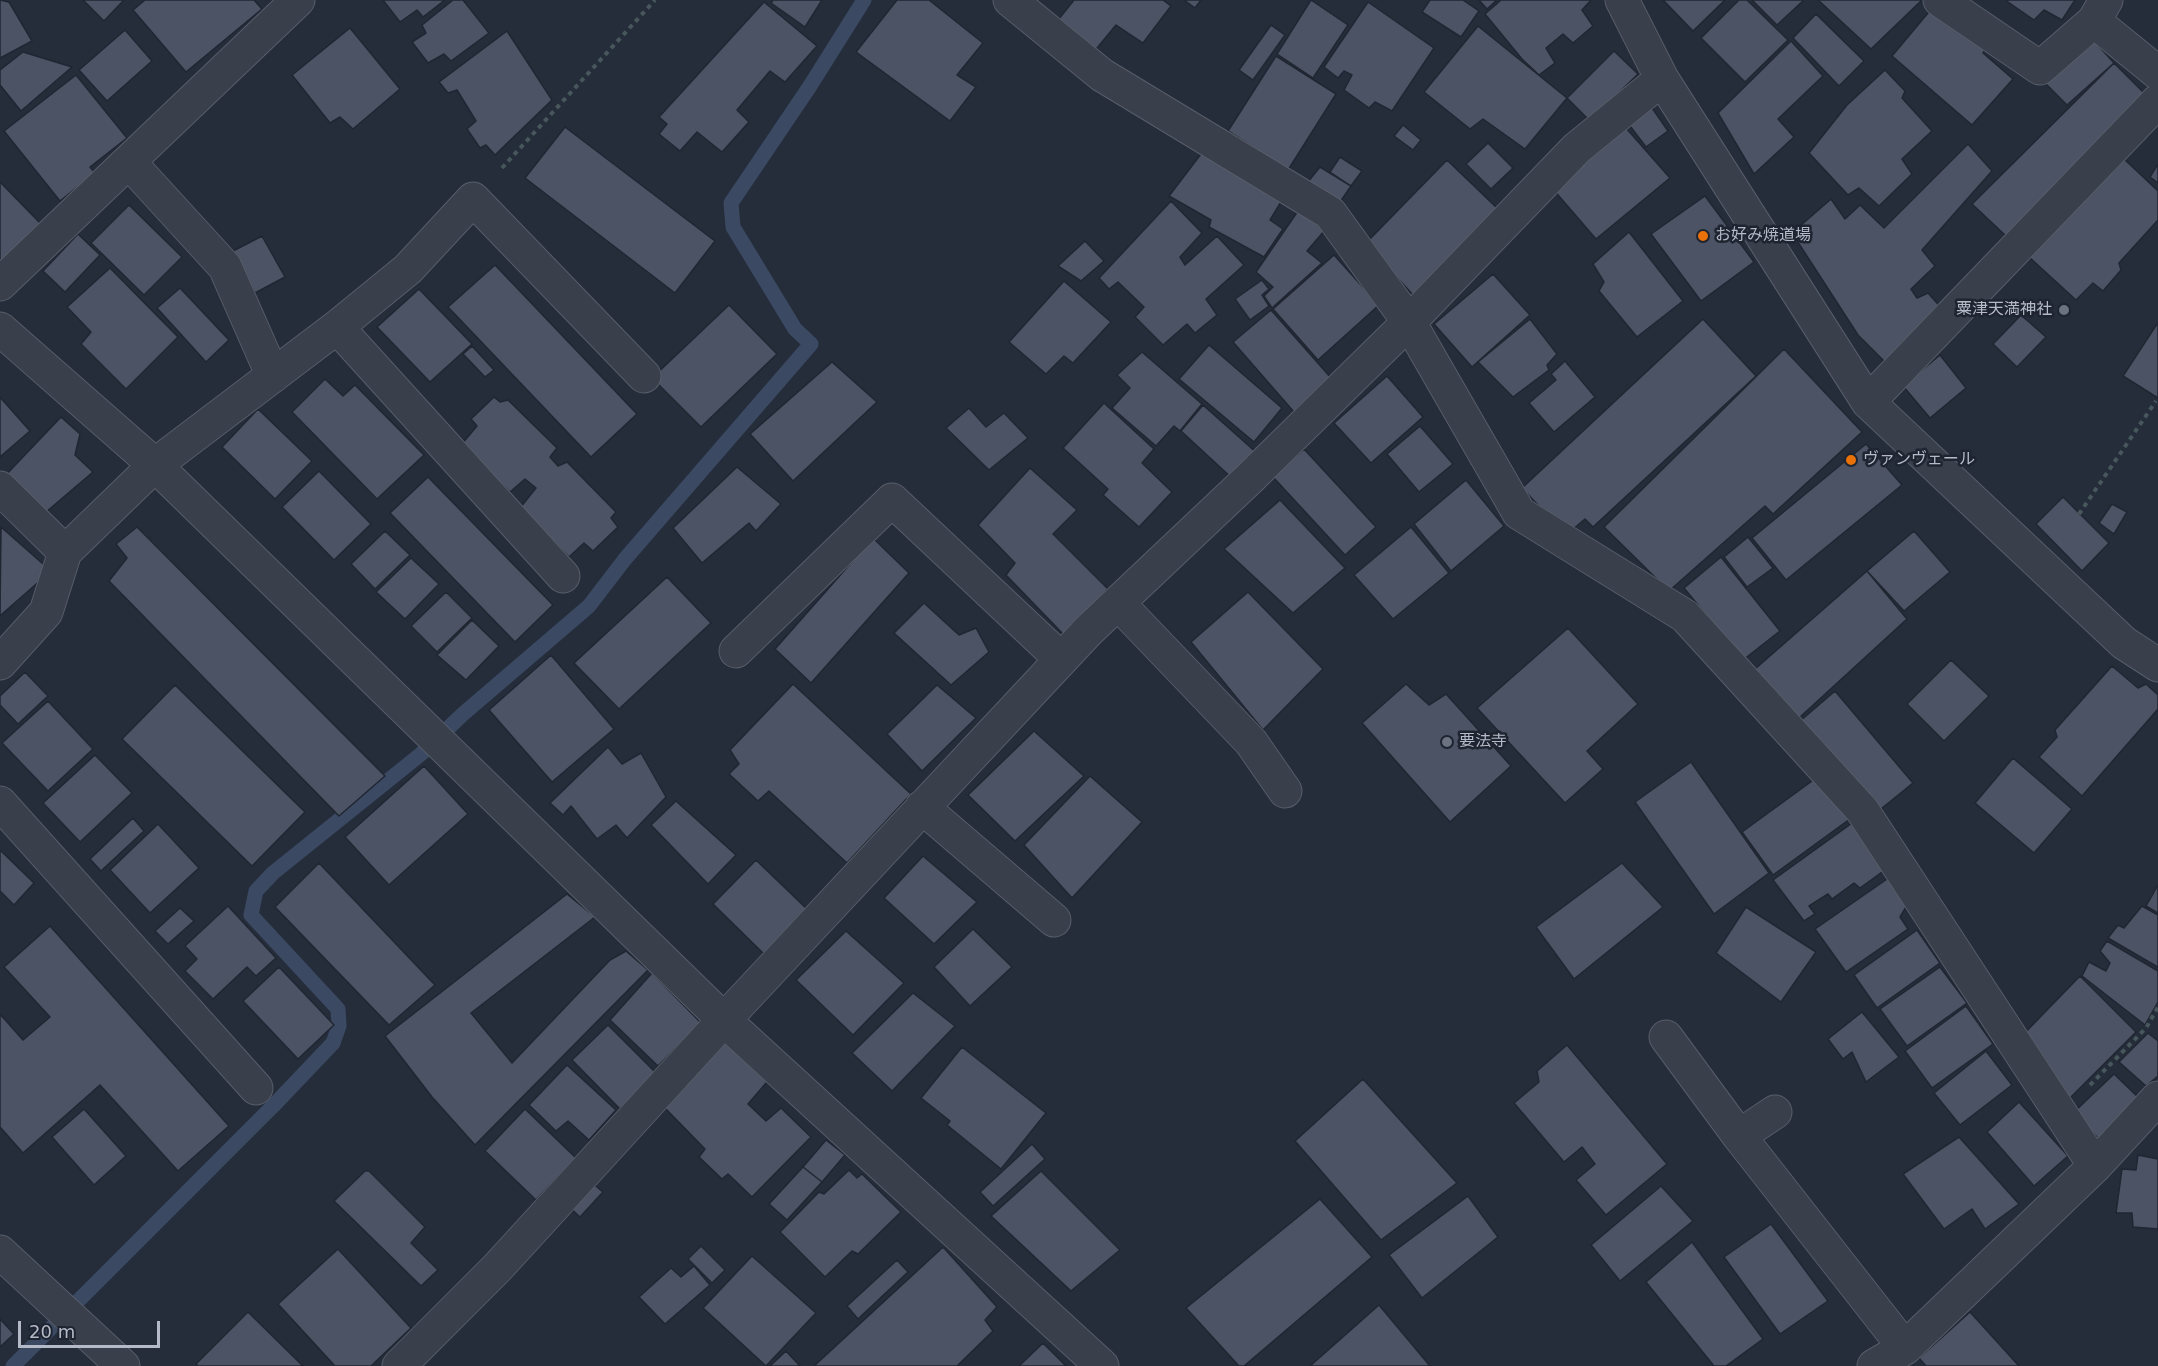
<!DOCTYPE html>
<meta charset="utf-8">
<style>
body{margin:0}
#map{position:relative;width:2158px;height:1366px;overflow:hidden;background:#252d3b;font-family:"DejaVu Sans",sans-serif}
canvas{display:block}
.scale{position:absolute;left:18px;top:1321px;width:142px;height:27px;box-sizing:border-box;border:3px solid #b4bac7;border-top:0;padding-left:8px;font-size:18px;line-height:21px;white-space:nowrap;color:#b4bac7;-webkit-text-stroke:4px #1e2430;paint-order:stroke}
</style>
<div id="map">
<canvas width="2158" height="1366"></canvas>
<div class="scale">20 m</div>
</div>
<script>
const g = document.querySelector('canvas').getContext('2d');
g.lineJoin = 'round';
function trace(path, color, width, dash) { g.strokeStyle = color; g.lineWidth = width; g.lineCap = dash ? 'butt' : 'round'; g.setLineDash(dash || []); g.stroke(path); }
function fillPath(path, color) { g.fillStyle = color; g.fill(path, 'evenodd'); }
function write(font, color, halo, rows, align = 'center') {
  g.font = font + ' "DejaVu Sans","Noto Sans JP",sans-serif'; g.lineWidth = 5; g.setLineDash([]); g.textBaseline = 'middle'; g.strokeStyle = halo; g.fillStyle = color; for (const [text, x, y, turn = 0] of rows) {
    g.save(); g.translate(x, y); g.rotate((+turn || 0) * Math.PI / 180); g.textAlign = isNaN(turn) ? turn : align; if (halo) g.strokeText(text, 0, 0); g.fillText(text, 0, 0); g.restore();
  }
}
const stream = new Path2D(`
 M13 1366 274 1105 333 1043 339 1026 338 1009 251 915 256 891 273 873 421 754 463 714 589 606 625 559 811 344 795 329 733 227 731 203 810 86 864 0`);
const building = new Path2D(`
 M0 0 9 2 32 41 0 58Z
 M83 0H124L104 21Z
 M145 0H254L262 9 186 72 133 10Z
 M383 0H445L423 17 417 10 400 22Z
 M453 0H463L489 33 451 61 444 54 428 63 412 42 426 33 422 25Z
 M773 0H822L805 27 771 3Z
 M897 0H929L983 43 957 75 976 87 950 121 856 52Z
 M1074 0H1163L1171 6 1143 43 1116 25 1093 53 1054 25Z
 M1184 0H1201L1195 8Z
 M1311 0 1348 25 1313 78 1277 54Z
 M1430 0H1463L1479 11 1461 37 1422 12Z
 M1479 0H1497L1487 9Z
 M1501 0H1591L1582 10 1593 26 1573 43 1563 34 1546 48 1555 63 1539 75 1522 59 1485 14Z
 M1663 0H1725L1693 31Z
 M1739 0H1747L1788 40 1745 82 1701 38Z
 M1752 0H1804L1777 25Z
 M1818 0H1922L1871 49Z
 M2005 0H2075L2062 20 2044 10 2034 20Z
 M764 2 817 46 785 82 770 71 737 110 749 122 722 152 697 132 680 151 659 134 667 124 659 117Z
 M1368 2 1434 48 1392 111 1375 102 1369 108 1344 90 1352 75 1344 71 1338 78 1324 67Z
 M1933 7 1987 46 1983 53 2013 79 1972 125 1892 56Z
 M1816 14 1864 61 1839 86 1793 38Z
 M1271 25 1285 35 1253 80 1239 70Z
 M1478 26 1567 98 1525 149 1483 119 1470 129 1424 92Z
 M350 28 400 89 353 129 340 117 330 123 292 75Z
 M125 30 152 61 107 101 79 70Z
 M507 31 552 100 495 155 486 145 480 148 467 129 476 121 457 90 448 93 439 82Z
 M2087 33 2114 63 2067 105 2041 79Z
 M1791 41 1823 76 1778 119 1794 137 1754 174 1718 113Z
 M1614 51 1638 74 1590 121 1567 98Z
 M23 52 72 67 21 111 0 85V70Z
 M1276 56 1336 94 1288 170 1228 131Z
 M2114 63 2146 95 2006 236 1972 204Z
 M1885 70 1905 91 1902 98 1932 131 1902 159 1912 174 1879 206 1859 188 1848 195 1809 153 1847 105Z
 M76 75 127 138 90 167 95 173 60 201 4 131Z
 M1648 102 1668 131 1646 147 1624 118Z
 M1403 125 1421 140 1413 150 1394 136Z
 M565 127 715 241 675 293 525 178Z
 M1626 128 1670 178 1596 239 1552 188Z
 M1488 143 1513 168 1491 189 1466 164Z
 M1968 144 1992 171 1922 250 1935 266 1911 289 1917 298 1928 293 1945 312 1890 367 1858 335 1792 233 1831 199 1845 219 1860 205 1884 228Z
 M1204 150 1287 192 1270 220 1283 229 1264 257 1209 227 1211 220 1169 196Z
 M1340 157 1362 171 1351 186 1330 172Z
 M2123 158 2158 191V220L2119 263 2121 270 2103 291 2093 283 2076 300 2029 257Z
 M1447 160 1498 209 1413 295 1366 243Z
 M2158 164V183L2150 177Z
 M1320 167 1351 186 1338 205 1307 183Z
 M0 182 41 224 0 263Z
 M1705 196 1754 262 1701 301 1651 234Z
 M1171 201 1202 233 1180 257 1185 265 1217 236 1244 265 1206 299 1217 315 1195 333 1187 324 1163 345 1135 317 1144 307 1118 282 1109 289 1099 278Z
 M129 205 182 257 144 295 91 243Z
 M1298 211 1325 230 1307 251 1322 263 1272 308 1264 296 1273 287 1256 272Z
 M1629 232 1683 301 1637 337 1599 291 1604 282 1593 264Z
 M78 234 100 255 65 292 43 271Z
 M262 236 285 277 255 293 233 251Z
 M1085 241 1104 261 1081 281 1058 266Z
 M1334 255 1379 305 1318 360 1273 309Z
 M495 265 637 414 591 457 448 307Z
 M110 268 178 337 126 389 81 344 91 332 67 307Z
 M1493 274 1530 315 1472 367 1434 324Z
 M1262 280 1269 289 1262 295 1269 306 1250 320 1235 299Z
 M1064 281 1111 322 1073 363 1064 356 1046 374 1009 342Z
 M180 288 229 340 206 362 157 308Z
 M419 289 472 344 430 382 377 327Z
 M729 305 777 354 701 427 652 378Z
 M1271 310 1332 379 1294 412 1233 342Z
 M2021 315 2046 337 2017 367 1993 344Z
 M1530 319 1557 354 1547 365 1549 370 1513 397 1478 362Z
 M1703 319 1756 376 1593 527 1585 519 1566 535 1522 488Z
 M2157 324H2158V398L2123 376Z
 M1209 345 1282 408 1254 442 1179 379Z
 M472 346 494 370 485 377 463 354Z
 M1784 349 1862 432 1773 514 1765 506 1669 591 1604 527Z
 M1142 352 1202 404 1180 431 1174 426 1156 446 1112 408 1130 388 1117 375Z
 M1940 355 1966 388 1930 418 1903 386Z
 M1565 361 1595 397 1554 432 1529 403 1556 380 1551 374Z
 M832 362 877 402 793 481 750 434Z
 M1387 376 1423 417 1371 463 1334 423Z
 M325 379 343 396 355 385 424 455 377 499 292 412Z
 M0 397 30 431 0 457Z
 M494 397 500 402 508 400 557 448 550 457 558 466 567 462 616 512 611 518 618 527 593 551 584 543 569 557 520 508 536 488 525 479 510 492 461 445 477 426 471 419Z
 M1104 403 1154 449 1142 463 1172 492 1139 527 1103 495 1108 489 1063 448Z
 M1203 405 1258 454 1235 481 1181 431Z
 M969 408 986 427 1004 413 1028 438 989 470 946 428Z
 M258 409 312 461 275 499 222 447Z
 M61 417 80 434 75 455 93 472 39 518 1 480Z
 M1420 426 1453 464 1419 492 1387 454Z
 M1866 444 1902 485 1786 580 1752 538Z
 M1304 449 1376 527 1345 555 1273 477Z
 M737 467 781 504 756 531 749 523 702 563 673 528Z
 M1030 468 1077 510 1053 534 1108 589 1063 634 1006 575 1015 563 978 525Z
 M319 471 371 524 334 560 282 507Z
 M428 477 553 605 515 642 390 513Z
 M1466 480 1504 526 1451 571 1414 524Z
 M2063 497 2109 543 2082 571 2036 524Z
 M1280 500 1345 568 1293 613 1224 549Z
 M2112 504 2127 512 2114 534 2099 523Z
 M1 527 51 571 1 615 0 614Z
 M137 527 385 776 339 816 109 581 127 558 116 544Z
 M1411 527 1449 573 1393 619 1354 575Z
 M385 531 410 555 375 589 351 564Z
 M1914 531 1950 572 1904 611 1867 571Z
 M1748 537 1773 568 1747 587 1724 557Z
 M873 538 909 573 811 683 775 649Z
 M1721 557 1780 631 1743 660 1684 588Z
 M411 558 439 584 405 619 376 592Z
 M1867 571 1907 619 1799 718 1755 669Z
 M667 577 711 623 619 709 574 663Z
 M446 592 472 618 437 652 411 626Z
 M1248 592 1323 669 1263 730 1191 642Z
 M924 603 959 635 976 628 989 652 951 685 894 633Z
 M472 620 499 646 466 680 437 655Z
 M1568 628 1638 704 1587 751 1603 769 1565 803 1477 708Z
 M551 655 614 729 552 782 489 710Z
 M1951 660 1989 696 1944 741 1907 704Z
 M2112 666 2138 688 2146 684 2158 695V709L2082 796 2039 757 2057 737 2055 730Z
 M25 672 48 696 18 724 0 705V696Z
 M793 684 911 794 847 863 769 791 758 801 729 774 739 764 730 750Z
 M1406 684 1429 705 1446 694 1511 766 1450 822 1362 723Z
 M175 685 305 812 252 866 122 739Z
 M937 685 976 718 922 771 887 734Z
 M1835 691 1913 783 1876 813 1799 722Z
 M48 701 93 749 48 791 2 743Z
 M1034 731 1084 776 1015 841 968 795Z
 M608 747 622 764 641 753 666 797 627 838 616 825 597 839 571 806 563 815 550 803Z
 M95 755 132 793 80 842 43 803Z
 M2013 758 2072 809 2034 853 1975 803Z
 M1691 762 1769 873 1714 914 1635 802Z
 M424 766 468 814 389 885 345 837Z
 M1823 773 1854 816 1773 875 1742 832Z
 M1090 776 1142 822 1072 898 1024 845Z
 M676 801 736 855 708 884 651 825Z
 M133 818 144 831 101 871 90 859Z
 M1855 821 1889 867 1860 888 1854 883 1832 899 1828 894 1809 906 1815 914 1804 921 1773 880Z
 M158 824 199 868 150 913 110 870Z
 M0 850 34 883 14 905 0 891Z
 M923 856 977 902 934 944 884 898Z
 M756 860 809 911 766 956 713 904Z
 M319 863 435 985 389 1025 275 907Z
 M1622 863 1663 907 1574 979 1536 927Z
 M1890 877 1906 907 1900 917 1908 929 1846 972 1815 929Z
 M2158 885V913L2146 906Z
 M567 894 595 917 471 1013 512 1063 610 960 626 951 648 970 475 1145 432 1097 385 1036Z
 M228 906 276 958 256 976 247 967 213 999 185 971 197 959 185 946Z
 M2142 906 2158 915V967L2108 938 2118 925 2124 928Z
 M1746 907 1816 952 1781 1002 1716 953Z
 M180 908 194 921 168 944 155 931Z
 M50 926 229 1126 178 1171 100 1085 23 1153 0 1127V1014L23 1040 50 1017 4 967Z
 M973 929 1012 967 970 1006 934 967Z
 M1917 930 1940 963 1877 1008 1854 975Z
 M846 931 904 983 853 1035 796 980Z
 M2107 941 2158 971V1002L2145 1025 2082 976 2089 962 2106 971 2110 963 2100 951Z
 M279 967 334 1025 298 1059 243 1001Z
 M1940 967 1967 1003 1907 1046 1880 1009Z
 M652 973 701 1023 658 1066 610 1020Z
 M2080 976 2136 1032 2070 1098 2015 1043Z
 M913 993 955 1026 892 1091 852 1053Z
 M1966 1006 1993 1044 1932 1088 1905 1051Z
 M1862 1012 1899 1057 1866 1082 1852 1052 1843 1059 1828 1039Z
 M608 1025 656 1073 620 1109 572 1060Z
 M2148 1033 2158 1041V1076L2146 1086 2119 1062Z
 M725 1042 767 1082 748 1104 766 1121 781 1108 811 1137 752 1197 728 1174 722 1179 699 1157 705 1149 662 1105Z
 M1567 1045 1667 1164 1606 1215 1576 1180 1595 1164 1582 1147 1564 1162 1514 1103 1539 1082 1537 1071Z
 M962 1047 1046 1113 1001 1169 947 1125 950 1121 921 1098Z
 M1986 1051 2012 1085 1960 1125 1934 1093Z
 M567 1065 616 1110 589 1140 568 1121 556 1131 529 1105Z
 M2114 1074 2140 1099 2099 1139 2073 1113Z
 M1363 1079 1457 1183 1381 1240 1295 1141Z
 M2019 1102 2068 1156 2034 1186 1987 1132Z
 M84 1109 126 1156 94 1185 52 1137Z
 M525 1109 576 1158 536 1200 485 1151Z
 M1959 1137 2019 1204 1985 1229 1972 1209 1944 1229 1903 1174Z
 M826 1140 845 1155 822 1182 803 1167Z
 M1032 1144 1045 1159 993 1206 980 1192Z
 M2138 1155 2158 1159V1229L2133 1227 2132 1213H2116L2122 1169 2136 1170Z
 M803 1167 822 1182 787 1220 769 1204Z
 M849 1170 857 1178 862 1174 901 1212 858 1254 852 1251 825 1277 780 1232 819 1192 824 1194Z
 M365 1171H369L425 1227 411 1243 438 1270 421 1286 334 1201Z
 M1041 1171 1120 1250 1071 1291 991 1216Z
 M591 1182 603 1192 580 1217 569 1207Z
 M1661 1186 1693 1221 1620 1281 1591 1245Z
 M1468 1196 1498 1237 1422 1298 1389 1255Z
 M1320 1199 1372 1257 1244 1366H1239L1186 1308Z
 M1771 1224 1828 1301 1780 1334 1724 1257Z
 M1692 1242 1763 1339 1726 1366H1714L1646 1282Z
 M701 1246 725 1270 712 1283 688 1259Z
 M942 1248H944L997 1307 985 1320 993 1331 957 1366H814Z
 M338 1249 411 1328 371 1366H335L278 1304Z
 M752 1256 816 1313 766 1366 703 1308Z
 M897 1260 908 1272 858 1319 847 1306Z
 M694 1266 710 1285 665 1324 639 1297 671 1268 681 1277Z
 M1379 1305 1430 1366H1310Z
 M248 1312 303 1366H198L196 1364Z
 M1970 1312 2019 1366H1926L1919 1358Z
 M0 1319 14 1334 0 1347Z
 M1043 1343 1066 1366H1019Z
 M786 1351 800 1366H770Z`);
const path = new Path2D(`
 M502 168 655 0
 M2079 514 2156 401
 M2090 1085 2146 1028 2158 1007`);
const minor = new Path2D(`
 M1010 0 1102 75 1330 213 1409 322 1519 513 1685 616 1862 810 2095 1166 2158 1098
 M1622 0 1662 79 1868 402 2124 643 2158 665
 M1940 0 2040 68 2094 21 2106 0
 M2094 21 2158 73
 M129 162 225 267 273 376
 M0 284 298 0
 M337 327 563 576
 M0 329 155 465 724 1020 1102 1366
 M1868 402 2158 101
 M0 488 65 552
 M1118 603 1251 742 1285 791
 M736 651 892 500 1061 659
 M0 663 46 612 65 552 155 465 337 327 408 269 473 199 644 376
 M0 803 256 1088
 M922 807 1054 920
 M1666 1037 1739 1136 1905 1348
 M1739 1136 1775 1112
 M0 1252 123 1366
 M399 1366 497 1268 724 1020 1088 631 1251 477 1409 322 1577 148 1662 79
 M1874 1366 1905 1348 2095 1166`);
const markers = [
 [1703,236,6,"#e8710a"],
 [2064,310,6,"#6b7280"],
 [1851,460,6,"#e8710a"],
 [1447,742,6,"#6b7280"]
];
const poiNames = [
 ["お好み焼道場",1715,236],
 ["粟津天満神社",2052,310,"right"],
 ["ヴァンヴェール",1863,460],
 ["要法寺",1459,742]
];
trace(stream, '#3b4963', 15);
fillPath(building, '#4b5364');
trace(building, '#202632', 1.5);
trace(minor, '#575d69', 35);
trace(path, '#47575b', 4, [4.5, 4.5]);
trace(minor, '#393f4b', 33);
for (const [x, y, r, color] of markers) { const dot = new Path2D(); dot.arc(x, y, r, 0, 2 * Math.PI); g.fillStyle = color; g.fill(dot); trace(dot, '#1e2430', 2); }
write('16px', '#b4bac7', '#1e2430', poiNames, 'left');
</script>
